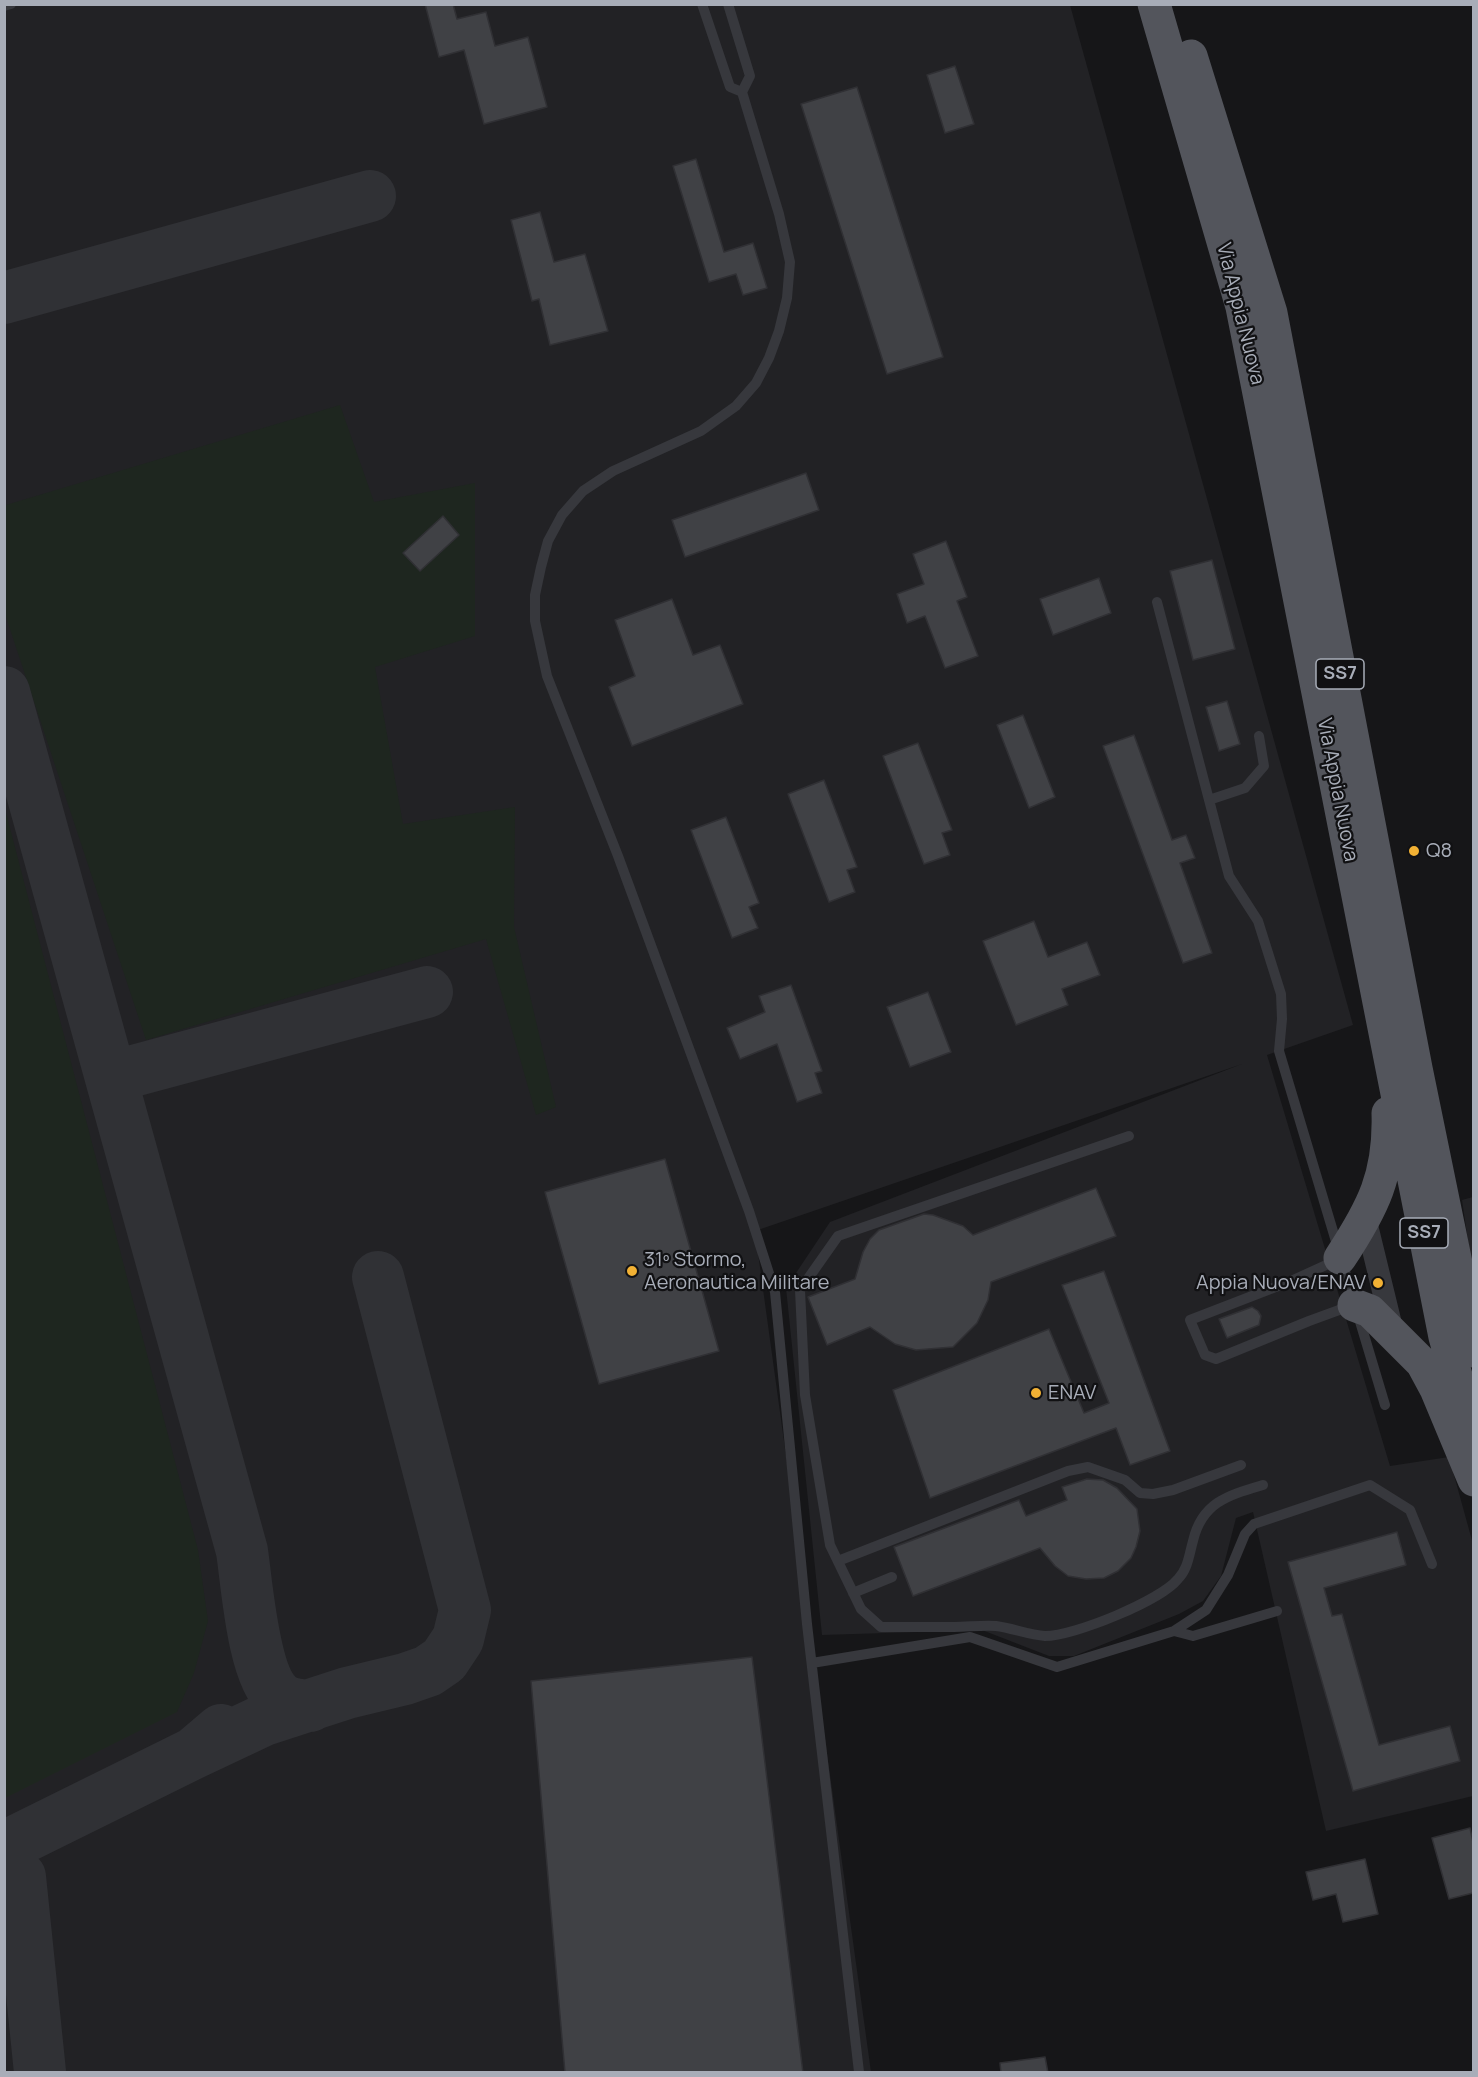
<!DOCTYPE html>
<meta charset="utf-8">
<style>
body{margin:0}
#map{position:relative;width:1478px;height:2077px;overflow:hidden;background:#161618;font-family:Manrope,sans-serif}
canvas{display:block}
.frame{position:absolute;inset:0;border:6px solid #a8adb8;pointer-events:none}
</style>
<div id="map">
<canvas width="1478" height="2077"></canvas>
<div class="frame"></div>
</div>
<script>
const g = document.querySelector('canvas').getContext('2d');
g.lineJoin = 'round';
function fillPath(path, color) { g.fillStyle = color; g.fill(path, 'evenodd'); }
function trace(path, color, width, dash) { g.strokeStyle = color; g.lineWidth = width; g.lineCap = dash ? 'butt' : 'round'; g.setLineDash(dash || []); g.stroke(path); }
function write(font, color, halo, rows, align = 'center') {
  g.font = font + ' Manrope,sans-serif'; g.lineWidth = 4.5; g.setLineDash([]); g.textBaseline = 'middle'; g.strokeStyle = halo; g.fillStyle = color; for (const [text, x, y, turn = 0] of rows) {
    g.save(); g.translate(x, y); g.rotate((+turn || 0) * Math.PI / 180); g.textAlign = isNaN(turn) ? turn : align; if (halo) g.strokeText(text, 0, 0); g.fillText(text, 0, 0); g.restore();
  }
}
const built = new Path2D(`
 M4 5H1070L1353 1025 1267 1055 1390 1466 1449 1457 1473 1544V1796L1326 1831 1253 1512 1236 1518 1221 1576 1203 1601 1179 1614 1074 1656H1049L982 1630 822 1635 786 1288 830 1222 1242 1064 755 1231 871 2072H5Z
 M1473 1197V1275L1462 1200Z`);
const green = new Path2D(`
 M340 405 374 502 475 483V636L375 667 403 824 515 807 514 927 556 1107 536 1115 486 939 146 1040 5 614 4 509 6 505Z
 M5 809 198 1550 208 1621 194 1673 177 1712 5 1798Z`);
const taxiway = new Path2D(`
 M4 298 370 196
 M4 692 242 1551C247 1585 253 1675 279 1697 287 1704 299 1705 310 1706
 M108 1062 122 1074 427 992
 M194 1753 264 1720 347 1693 405 1679 428 1671 444 1660 458 1639 465 1610 378 1277
 M4 1847 194 1753 221 1730
 M4 1861 20 1877 40 2072`);
const building = new Path2D(`
 M425 4H453L457 19 486 12 495 46 528 37 547 107 484 124 464 50 439 57Z
 M955 66 974 124 945 133 927 75Z
 M857 87 943 357 887 374 801 104Z
 M696 159 724 252 753 243 767 288 743 295 736 274 709 282 673 166Z
 M540 212 554 262 585 254 608 331 550 345 539 299 532 301 511 220Z
 M806 473 819 510 685 557 672 520Z
 M443 516 459 535 420 571 403 553Z
 M946 541 967 597 957 601 978 656 945 668 925 616 907 623 897 594 924 584 913 554Z
 M1212 560 1235 649 1193 660 1170 571Z
 M1099 578 1111 613 1053 635 1040 599Z
 M672 599 693 655 720 645 743 704 632 746 609 687 635 676 615 620Z
 M1227 701 1240 744 1219 751 1206 707Z
 M1023 715 1055 797 1029 808 997 725Z
 M1134 735 1172 840 1186 835 1195 858 1180 863 1212 953 1183 963 1103 746Z
 M918 743 952 830 942 833 950 855 924 864 883 756Z
 M824 780 857 867 847 870 855 892 829 902 788 794Z
 M726 817 759 903 749 907 758 928 732 938 691 830Z
 M1034 921 1048 957 1087 942 1100 975 1062 989 1068 1005 1016 1025 983 941Z
 M791 985 822 1071 815 1073 822 1093 797 1102 777 1044 740 1059 727 1028 765 1012 759 996Z
 M928 992 951 1052 910 1067 887 1007Z
 M665 1159 719 1351 599 1384 545 1192Z
 M1096 1188 1116 1236 991 1282 988 1300 977 1323 953 1347 916 1350 895 1344 870 1327 827 1345 808 1297 855 1279 863 1252 870 1239 879 1230 924 1214 933 1215 963 1226 973 1235Z
 M1104 1271 1170 1451 1130 1465 1116 1428 930 1498 893 1390 1049 1329 1084 1413 1109 1403 1062 1285Z
 M1252 1307 1258 1311 1261 1316 1259 1325 1227 1338 1219 1319Z
 M1087 1479 1103 1480 1117 1488 1137 1509 1140 1531 1136 1547 1131 1558 1118 1571 1104 1578 1086 1579 1068 1576 1055 1566 1040 1548 913 1596 894 1547 1019 1500 1026 1516 1067 1500 1062 1487Z
 M1397 1532 1406 1565 1324 1588 1332 1616 1342 1614 1379 1745 1450 1726 1460 1761 1353 1791 1288 1562Z
 M752 1657 803 2073H565L531 1681Z
 M1470 1828 1473 1842V1893L1449 1899 1432 1838Z
 M1365 1859 1378 1914 1343 1922 1336 1894 1313 1900 1306 1872Z
 M1045 2057 1048 2073H1001L1000 2063Z`);
const service = new Path2D(`
 M702 4 730 87 742 92
 M728 4 750 76 742 92 779 214 790 262 787 298 779 331 769 358 756 383 736 406 701 431 613 471 583 491 562 515 548 541 541 567 535 595V621L547 676 618 856 749 1211 775 1292 807 1624 859 2072
 M4 6 11 4
 M1157 602 1229 876 1258 921 1281 994 1282 1019 1279 1051 1385 1405
 M1209 800 1245 788 1264 766 1259 736
 M1129 1136 838 1236 800 1290 805 1395 830 1545 861 1609 881 1627C905 1627 930 1627 954 1627 968 1627 982 1625 996 1626 1012 1628 1029 1635 1045 1636 1074 1636 1160 1601 1178 1579 1188 1569 1189 1555 1193 1541 1202 1502 1229 1495 1263 1485
 M1337 1260 1291 1281 1190 1320 1205 1355 1216 1359 1309 1321 1350 1306
 M838 1561 1068 1471 1088 1467 1125 1480 1140 1493 1153 1494 1173 1490 1241 1465
 M853 1593 892 1577
 M1174 1631 1206 1610 1228 1575 1245 1534 1254 1524 1370 1485 1410 1510 1432 1564
 M812 1663 970 1637 1057 1667 1174 1631 1193 1636 1277 1611`);
const minor = new Path2D(`
 M1365 1217 1393 1332`);
const primary = new Path2D(`
 M1154 4 1242 307 1445 1337 1474 1439
 M1191 56 1271 313 1416 1068 1474 1351
 M1340 1258C1373 1208 1390 1175 1388 1113
 M1354 1305 1370 1311 1422 1363 1436 1389 1474 1480`);
const markers = [
 [1414,851,6,"#f2b134"],
 [632,1271,6,"#f2b134"],
 [1378,1283,6,"#f2b134"],
 [1036,1393,6,"#f2b134"]
];
const shields = [
 [1340,674,48],
 [1424,1233,48]
];
const shieldNames = [
 ["SS7",1340,674],
 ["SS7",1424,1233]
];
const streetNames = [
 ["Via Appia Nuova",1240,314,76],
 ["Via Appia Nuova",1337,790,79]
];
const poiNames = [
 ["Q8",1426,851],
 ["31º Stormo,",644,1260],
 ["Aeronautica Militare",644,1283],
 ["Appia Nuova/ENAV",1366,1283,"right"],
 ["ENAV",1048,1393]
];
fillPath(built, '#222225');
fillPath(green, '#1e261f');
trace(taxiway, '#303135', 52);
fillPath(building, '#404145');
trace(building, '#303034', 1.5);
trace(service, '#37383d', 10);
trace(minor, '#37383d', 22);
trace(primary, '#53555c', 33);
for (const [x, y, r, color] of markers) { const dot = new Path2D(); dot.arc(x, y, r, 0, 2 * Math.PI); g.fillStyle = color; g.fill(dot); trace(dot, '#111113', 2); }
for (const [x, y, w] of shields) { const box = new Path2D(); box.roundRect(x - w / 2, y - 15, w, 30, 4.5); g.fillStyle = '#111113'; g.fill(box); trace(box, '#a8adb8', 1.5); }
write('bold 18px', '#a8adb8', null, shieldNames);
write('20px', '#a8adb8', '#111113', streetNames);
write('20px', '#a8adb8', '#111113', poiNames, 'left');
</script>
